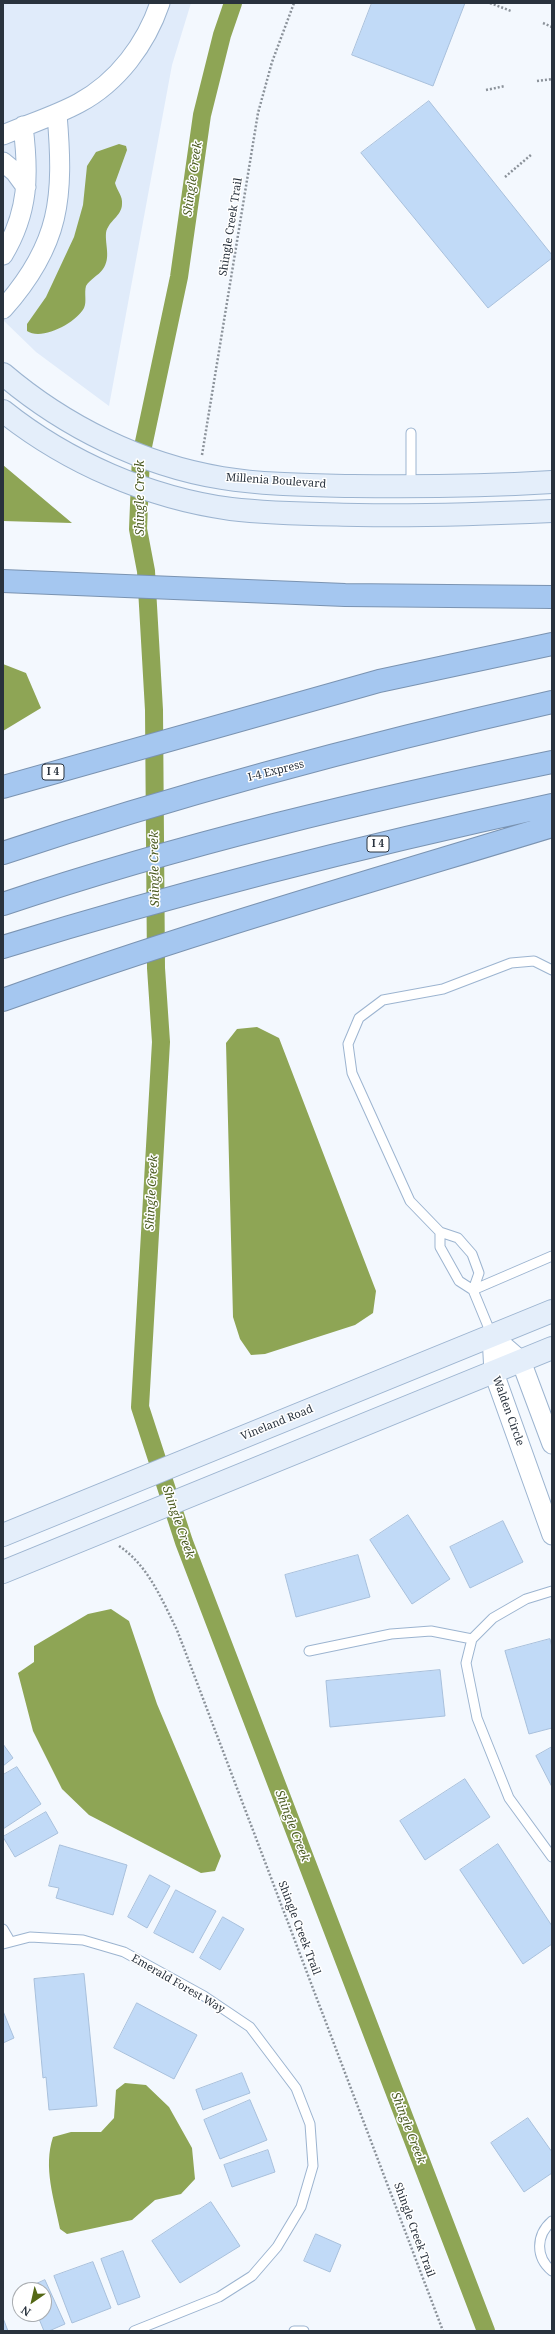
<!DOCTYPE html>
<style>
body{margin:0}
#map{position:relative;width:555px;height:2334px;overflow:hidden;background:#f3f8fe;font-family:"Noto Serif",serif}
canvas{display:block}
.frame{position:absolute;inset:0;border:4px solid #29323d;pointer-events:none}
.north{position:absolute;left:12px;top:2282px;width:40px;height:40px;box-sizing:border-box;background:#fff;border:1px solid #a9adb1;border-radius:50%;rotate:214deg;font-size:11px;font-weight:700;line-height:16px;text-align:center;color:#29323d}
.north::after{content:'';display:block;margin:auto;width:14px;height:18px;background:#546815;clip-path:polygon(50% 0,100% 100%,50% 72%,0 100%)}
</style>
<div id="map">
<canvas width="555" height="2334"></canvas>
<div class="frame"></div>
<div class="north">N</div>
</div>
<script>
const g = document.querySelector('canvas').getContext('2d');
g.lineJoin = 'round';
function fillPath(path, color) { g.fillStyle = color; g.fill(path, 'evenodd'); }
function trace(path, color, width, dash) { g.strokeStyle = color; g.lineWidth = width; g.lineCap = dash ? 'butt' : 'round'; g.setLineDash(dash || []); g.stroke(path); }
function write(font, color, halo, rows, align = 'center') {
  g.font = font + ' "Noto Serif",serif'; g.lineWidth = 3; g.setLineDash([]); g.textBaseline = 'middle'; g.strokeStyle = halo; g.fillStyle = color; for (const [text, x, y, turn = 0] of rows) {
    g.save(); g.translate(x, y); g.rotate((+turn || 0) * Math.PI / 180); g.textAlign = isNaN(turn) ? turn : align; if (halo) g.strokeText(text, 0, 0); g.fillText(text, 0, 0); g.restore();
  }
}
const built = new Path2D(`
 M3 3H191L172 65 109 406 36 352 3 320Z`);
const water = new Path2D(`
 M119 144 126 146 127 150 115 183C117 191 123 196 122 204 122 216 108 221 106 233 105 245 111 258 103 269 98 276 90 279 86 286 84 293 87 302 84 308 76 323 42 341 27 331V324L46 297 74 237 83 205 87 166 96 152Z
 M3 465 72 523 3 521Z
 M3 664 26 673 41 708 3 731Z
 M257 1027 279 1038 376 1291 373 1313 355 1325 265 1354 251 1355 240 1339 233 1317 226 1043 237 1029Z
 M111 1609 129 1621 157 1704 221 1856 215 1871 201 1873 89 1815 62 1789 33 1731 18 1673 34 1662V1646L88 1614Z
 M125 2083 146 2085 169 2107 192 2148 195 2179 181 2194 155 2200 132 2220 67 2234 60 2229C54 2198 43 2168 53 2137L71 2132H101L114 2118 116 2090Z`);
const canal = new Path2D(`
 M233 3 222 35 202 115 179 277 141 456 138 529 146 571 154 710 156 968 161 1042 140 1407 184 1542 486 2331`);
const building = new Path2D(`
 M372 3H465L433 86 352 55Z
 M429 101 552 255V258L488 308 361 153Z
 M408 1515 450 1579 412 1604 370 1540Z
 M503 1521 523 1562 470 1588 450 1547Z
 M358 1555 370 1597 296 1617 285 1575Z
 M550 1639 552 1647V1728L529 1734 505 1651Z
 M440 1670 445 1716 330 1727 326 1681Z
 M3 1744 13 1758 3 1766Z
 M552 1747V1787L536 1756Z
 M17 1767 41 1804 3 1829V1775Z
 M465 1779 490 1817 425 1860 400 1821Z
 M46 1812 58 1833 15 1857 3 1837Z
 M498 1844 552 1926V1944L523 1964 460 1870Z
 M60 1845 127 1865 113 1915 56 1898 59 1888 49 1886Z
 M150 1875 170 1886 147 1928 128 1917Z
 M176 1890 216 1911 193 1953 154 1933Z
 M223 1917 244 1929 220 1970 200 1958Z
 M84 1974 97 2106 49 2110 46 2077 43 2078 34 1979Z
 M137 2003 197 2035 174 2079 114 2048Z
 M3 2011 14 2038 3 2043Z
 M242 2073 250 2093 203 2110 196 2090Z
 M250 2100 267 2140 220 2159 204 2120Z
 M528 2118 552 2152V2173L524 2192 491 2143Z
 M268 2150 275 2172 232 2187 224 2165Z
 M211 2202 240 2246 180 2283 152 2241Z
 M316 2234 341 2245 330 2272 304 2261Z
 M123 2251 140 2297 118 2305 101 2259Z
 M93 2262 111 2308 72 2323 54 2276Z
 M45 2280 65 2324 49 2331H44L37 2314H44V2290L25 2289Z
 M3 2318 8 2331H3Z`);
const path = new Path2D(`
 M490 3 511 11
 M543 23 552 27
 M537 81 552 79
 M486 90 505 86
 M505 177 532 154
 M202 455 258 113 272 62 294 3
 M119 1546C148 1565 162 1600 177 1630L443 2331`);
const lane = new Path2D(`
 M411 486V433
 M440 1232V1247L459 1281 473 1290 492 1336
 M473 1290 479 1273 472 1254 458 1238 440 1232 410 1201 352 1073 348 1044 359 1018 383 1000 443 989 511 963 534 961 552 970
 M473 1290 552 1256
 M552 1591 526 1599 493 1618 472 1639 466 1663 477 1718 509 1798 552 1857
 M309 1651 391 1634 431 1631 472 1639
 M3 1929 10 1941
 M3 1944 30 1937 83 1940 124 1952 204 1996 250 2027 296 2088 310 2124 313 2166 301 2207 277 2247 252 2276 219 2297 134 2331
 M552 2221C536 2235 535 2257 552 2271
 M294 2331H304`);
const street = new Path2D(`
 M3 135C28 124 55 116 79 103 118 82 146 44 160 3
 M3 162 15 172 26 187
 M3 255C29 212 29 174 23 126
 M3 309C61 244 64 197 57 114
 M492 1336 494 1373 552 1535
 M492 1336 521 1361 552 1444`);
const secondary = new Path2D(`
 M3 374C64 426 142 465 222 478 265 485 309 485 352 486 419 487 485 486 552 482
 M3 411C67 462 149 498 231 509 273 514 316 514 358 515 423 516 487 514 552 511
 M3 1535 552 1311
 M3 1572 552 1348`);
const highway = new Path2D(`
 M3 581 345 595 552 597
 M3 787 379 681 552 644
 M3 853C183 793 367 744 552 702
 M3 904C182 844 367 800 552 762
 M3 947C184 891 367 845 552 805
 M3 1000C183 935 368 882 552 826`);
const shields = [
 [53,772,22],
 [378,844,22]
];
const shieldNames = [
 ["I 4",53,772],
 ["I 4",378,844]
];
const streetNames = [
 ["Shingle Creek Trail",231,227,-81],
 ["Millenia Boulevard",276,481,4],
 ["I-4 Express",276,771,-14],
 ["Walden Circle",508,1411,70],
 ["Vineland Road",277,1423,-22],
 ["Shingle Creek Trail",299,1928,69],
 ["Emerald Forest Way",178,1984,30],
 ["Shingle Creek Trail",414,2230,70]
];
const waterNames = [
 ["Shingle Creek",193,179,-82],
 ["Shingle Creek",141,498,-90],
 ["Shingle Creek",155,869,-91],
 ["Shingle Creek",152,1193,-87],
 ["Shingle Creek",178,1522,71],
 ["Shingle Creek",292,1826,69],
 ["Shingle Creek",408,2128,69]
];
fillPath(built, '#e0ebfa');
fillPath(water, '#8ea555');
trace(canal, '#8ea555', 18);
fillPath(building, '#c1daf7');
trace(building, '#a8c0dc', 1);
trace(lane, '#9cb4d0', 11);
trace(street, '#9cb4d0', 21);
trace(secondary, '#9cb4d0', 24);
trace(highway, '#7a93b1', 24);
trace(path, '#8b929a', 2.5, [2, 2]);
trace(lane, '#fff', 9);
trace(street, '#fff', 19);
trace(secondary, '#e4eefa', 22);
trace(highway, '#a5c7f0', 22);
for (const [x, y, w] of shields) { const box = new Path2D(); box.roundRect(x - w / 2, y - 8, w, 16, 3); g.fillStyle = '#fff'; g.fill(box); trace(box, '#29323d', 1); }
write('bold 10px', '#29323d', null, shieldNames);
write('11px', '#29323d', '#fff', streetNames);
write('italic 12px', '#4a5a20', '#fff', waterNames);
</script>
